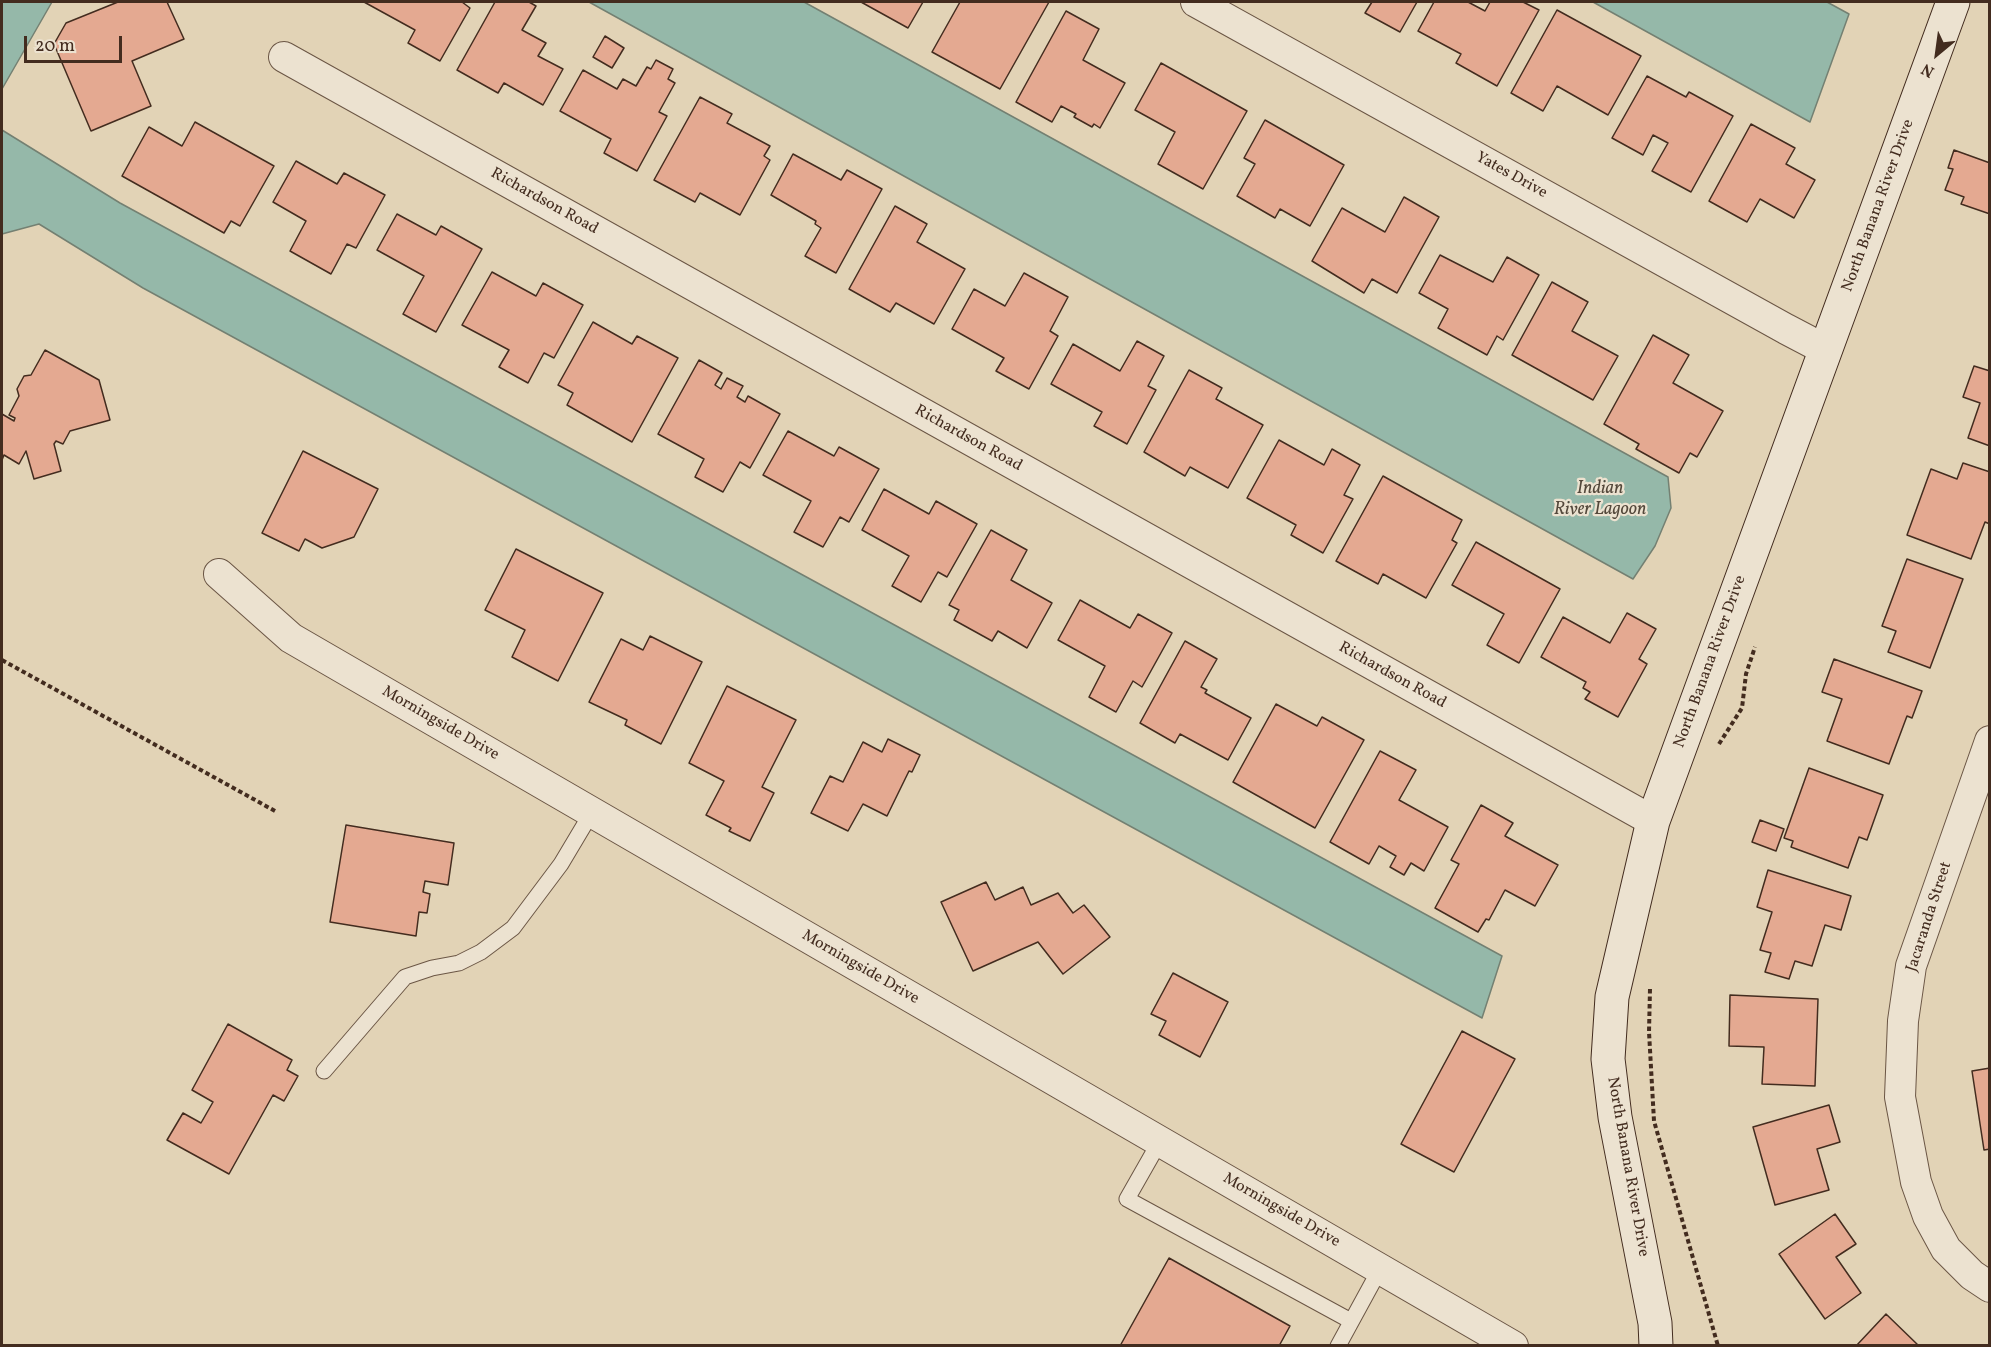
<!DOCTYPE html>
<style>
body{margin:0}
#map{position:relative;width:1991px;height:1347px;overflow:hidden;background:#e2d3b6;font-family:Vollkorn,serif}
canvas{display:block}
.frame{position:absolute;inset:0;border:3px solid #432c1f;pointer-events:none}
.north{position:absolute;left:1907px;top:24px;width:60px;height:60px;-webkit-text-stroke:4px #ece2d0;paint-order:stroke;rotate:209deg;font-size:16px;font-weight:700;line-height:24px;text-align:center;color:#432c1f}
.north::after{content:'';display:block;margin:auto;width:21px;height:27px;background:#432c1f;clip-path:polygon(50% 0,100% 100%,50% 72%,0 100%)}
.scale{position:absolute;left:24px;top:36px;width:98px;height:27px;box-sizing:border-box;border:3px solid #432c1f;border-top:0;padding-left:8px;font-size:18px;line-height:21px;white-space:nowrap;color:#432c1f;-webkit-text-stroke:4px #ece2d0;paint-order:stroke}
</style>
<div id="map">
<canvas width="1991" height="1347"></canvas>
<div class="frame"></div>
<div class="north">N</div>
<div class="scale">20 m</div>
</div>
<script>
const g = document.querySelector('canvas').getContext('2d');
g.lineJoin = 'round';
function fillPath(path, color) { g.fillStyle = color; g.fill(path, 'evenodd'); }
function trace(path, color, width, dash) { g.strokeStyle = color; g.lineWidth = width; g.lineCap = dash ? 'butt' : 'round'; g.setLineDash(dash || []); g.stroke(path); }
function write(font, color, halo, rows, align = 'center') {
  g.font = font + ' Vollkorn,serif'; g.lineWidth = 4.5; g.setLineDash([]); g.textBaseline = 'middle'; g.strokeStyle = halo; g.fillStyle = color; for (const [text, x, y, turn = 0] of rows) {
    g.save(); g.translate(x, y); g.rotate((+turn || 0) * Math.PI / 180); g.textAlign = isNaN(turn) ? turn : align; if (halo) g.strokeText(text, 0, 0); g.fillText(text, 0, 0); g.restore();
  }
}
const water = new Path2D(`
 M2 2H52L2 89Z
 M589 2H804L1668 477 1671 508 1655 546 1633 579Z
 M1593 2H1827L1849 14 1810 122Z
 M2 130 120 203 1502 956 1482 1018 143 288 39 224 2 234Z`);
const building = new Path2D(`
 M118 2H167L184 39 132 61 151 106 91 131 54 44 66 23Z
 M364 2H462L470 8 440 61 408 43 415 30Z
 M495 2H529L536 6 522 30 546 43 538 56 563 69 543 105 504 83 498 93 457 70Z
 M861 2H923L908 28Z
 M960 2H1049L1000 89 932 52Z
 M1372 2H1417L1400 32 1365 13Z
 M1434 2H1468L1485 11 1490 2H1523L1539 10 1497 86 1456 63 1461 54 1418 31Z
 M1557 10 1641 56 1608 115 1557 86 1543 111 1511 93Z
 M1066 11 1099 29 1083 60 1125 83 1100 128 1094 124 1092 127 1074 117 1076 114 1061 106 1052 122 1016 102Z
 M605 36 624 48 612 68 593 57Z
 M656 60 673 69 668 79 675 83 659 112 667 116 637 171 604 153 611 139 560 111 583 70 617 89 623 79 636 86 647 67 651 69Z
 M1161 63 1247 111 1203 189 1158 164 1175 132 1135 110Z
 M1647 76 1686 97 1689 92 1733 116 1691 192 1652 171 1668 143 1653 135 1643 155 1612 138Z
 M700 97 732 114 727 123 770 146 764 156 770 160 740 215 700 193 695 202 654 180Z
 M1265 120 1344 165 1310 226 1280 209 1275 218 1237 196 1255 164 1244 158Z
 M195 122 274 166 240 226 231 221 224 233 122 176 149 127 182 146Z
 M1751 124 1795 148 1786 164 1815 180 1794 218 1760 199 1747 222 1709 201Z
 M1954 150 1990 163V214L1961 204 1964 197 1945 190 1953 169 1948 168Z
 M793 154 841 180 847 170 882 189 836 273 805 256 821 228 815 224 816 221 771 195Z
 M296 161 337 184 344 173 385 195 356 248 347 244 331 274 290 251 306 221 273 202Z
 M1404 197 1439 217 1397 293 1372 279 1364 293 1312 261 1342 208 1385 232Z
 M895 206 927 224 917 242 965 269 934 324 896 303 890 312 849 289Z
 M397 214 436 235 441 226 482 249 436 332 403 314 424 276 377 250Z
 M1440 255 1493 282 1507 257 1539 275 1503 340 1497 336 1487 355 1438 328 1448 309 1419 293Z
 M492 272 536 296 543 283 583 305 554 358 544 353 528 383 499 367 509 350 462 325Z
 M1024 273 1068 297 1050 331 1058 336 1029 389 996 371 1004 358 952 329 974 289 1005 306Z
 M1552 282 1588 302 1572 331 1618 356 1593 400 1512 355Z
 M593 322 632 344 637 336 678 358 632 442 567 405 573 393 558 385Z
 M1653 335 1689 355 1673 383 1723 411 1697 457 1690 453 1679 473 1636 449 1639 444 1604 424Z
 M1137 341 1164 356 1148 386 1156 390 1127 444 1094 426 1102 412 1051 384 1073 344 1120 371Z
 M45 350 99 380 110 420 70 431 63 444 56 441 54 444 61 471 34 479 26 451 19 464 4 455 2 460V414L14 421 15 418 9 415 19 396 17 389 24 376 31 375Z
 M699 360 722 373 715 385 721 389 727 378 743 386 737 397 745 402 748 396 780 414 750 468 740 462 723 492 695 477 704 459 658 434Z
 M1974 366 1990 371V446L1968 438 1980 403 1963 397Z
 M1189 370 1222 388 1216 399 1263 425 1228 488 1190 467 1185 476 1144 452Z
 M788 431 834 456 839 447 879 469 849 522 840 517 823 547 794 532 811 501 763 475Z
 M1279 440 1324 465 1332 449 1360 465 1344 495 1353 499 1323 553 1291 535 1296 525 1247 498Z
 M303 451 378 489 354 537 322 548 305 539 299 551 262 533Z
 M1963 463 1990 472V524L1985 522 1971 559 1907 535 1931 469 1957 479Z
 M1383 476 1462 520 1452 540 1457 543 1426 598 1383 574 1378 584 1336 561Z
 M884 489 929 514 936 501 977 524 947 577 938 572 921 602 892 586 909 556 862 530Z
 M991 530 1027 550 1011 580 1052 603 1027 648 998 631 992 641 954 620 959 610 949 605Z
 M1476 542 1560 589 1519 663 1487 645 1504 614 1452 585Z
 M516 549 603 593 558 681 512 657 525 630 485 610Z
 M1907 559 1963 579 1930 668 1888 652 1896 631 1882 626Z
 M1080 600 1130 628 1138 614 1172 633 1142 687 1133 681 1116 712 1089 697 1105 666 1058 640Z
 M1627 613 1656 629 1639 659 1647 664 1618 717 1585 699 1590 692 1583 688 1586 682 1541 657 1563 617 1610 643Z
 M650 636 702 662 661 744 625 725 627 720 589 702 621 639 643 650Z
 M1185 641 1217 659 1201 687 1207 690 1205 693 1251 718 1228 760 1180 734 1175 743 1140 723Z
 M1834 659 1922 691 1912 718 1907 716 1889 764 1827 741 1842 699 1822 692Z
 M727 686 796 720 762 787 774 793 750 841 729 831 731 828 706 815 724 781 689 763Z
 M1276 704 1317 726 1322 717 1364 740 1315 828 1233 782Z
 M888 739 920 755 912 772 909 771 887 816 863 804 848 831 811 813 830 776 843 782 863 742 882 752Z
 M1380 751 1416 770 1399 800 1448 827 1424 871 1411 863 1404 875 1390 867 1396 856 1379 846 1369 864 1330 842Z
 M1809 768 1883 795 1867 840 1859 837 1848 868 1791 847 1793 841 1784 838Z
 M1481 805 1513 823 1505 836 1558 865 1535 906 1505 890 1489 920 1486 919 1478 932 1435 908 1459 864 1451 860Z
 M1760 820 1784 829 1776 851 1752 842Z
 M346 825 454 843 448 885 425 881 423 892 430 894 427 913 419 912 416 936 330 922Z
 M1768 870 1851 896 1841 930 1825 925 1812 966 1795 961 1789 979 1765 972 1771 953 1760 950 1772 912 1757 907Z
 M986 882 995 900 1023 887 1031 905 1058 893 1073 913 1084 905 1110 937 1063 974 1038 942 973 971 941 902Z
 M1173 973 1228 1002 1200 1057 1159 1035 1166 1021 1151 1014Z
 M1730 995 1818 999 1815 1086 1762 1084 1764 1047 1729 1046Z
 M228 1024 292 1060 287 1070 298 1076 284 1101 273 1095 229 1174 167 1140 183 1113 201 1123 213 1102 192 1090Z
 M1462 1031 1515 1059 1454 1172 1401 1144Z
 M1990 1068V1149L1984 1150 1972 1071Z
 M1829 1105 1840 1142 1817 1149 1829 1190 1775 1205 1753 1127Z
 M1835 1214 1856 1244 1836 1257 1861 1293 1825 1319 1779 1254Z
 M1169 1258 1290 1326 1279 1346H1120Z
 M1886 1314 1919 1346H1856Z`);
const path = new Path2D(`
 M2 660 275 811
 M1719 744 1742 708 1746 674 1755 647
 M1650 989 1649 1032 1654 1121 1718 1346`);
const lane = new Path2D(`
 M324 1071 405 977 432 968 459 963 481 952 513 928 561 864 592 812
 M1160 1141 1127 1199 1351 1321
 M1338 1346 1380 1269`);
const street = new Path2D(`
 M1196 2 1786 329 1826 350
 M284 57 1653 821
 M219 574 291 638 1513 1346
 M1990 741 1911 966 1903 1021 1900 1097 1916 1182 1928 1216 1946 1249 1972 1275 1990 1287`);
const secondary = new Path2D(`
 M1656 1346 1655 1323 1615 1117 1608 1059 1612 997 1653 821 1953 2`);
const streetNames = [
 ["Yates Drive",1511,176,29],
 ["Richardson Road",544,202,29],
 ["North Banana River Drive",1879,206,-70],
 ["Richardson Road",968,439,29],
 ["North Banana River Drive",1711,662,-70],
 ["Richardson Road",1392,676,29],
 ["Morningside Drive",440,724,30],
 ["Jacaranda Street",1930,917,-72],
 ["Morningside Drive",860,968,30],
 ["North Banana River Drive",1627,1167,80],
 ["Morningside Drive",1281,1211,30]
];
const waterNames = [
 ["Indian",1600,490],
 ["River Lagoon",1600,511]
];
fillPath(water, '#95b8a9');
trace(water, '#748072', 1.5);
fillPath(building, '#e4a991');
trace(building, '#432c1f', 1.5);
trace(lane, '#6b5645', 17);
trace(street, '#6b5645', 32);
trace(secondary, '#432c1f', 35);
trace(path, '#432c1f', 4, [4.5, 3]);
trace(lane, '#ece2d0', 15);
trace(street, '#ece2d0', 30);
trace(secondary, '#ece2d0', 33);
write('16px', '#432c1f', '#ece2d0', streetNames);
write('italic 18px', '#53483b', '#ece2d0', waterNames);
</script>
